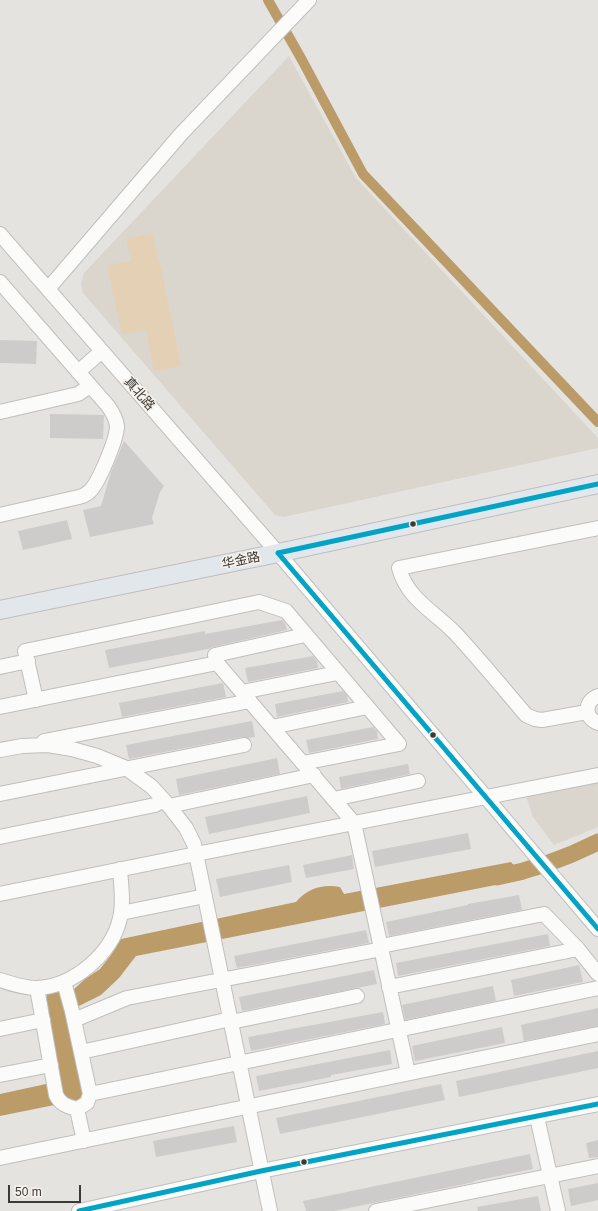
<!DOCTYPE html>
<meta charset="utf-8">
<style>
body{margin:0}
#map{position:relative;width:598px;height:1211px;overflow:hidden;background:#e5e3e0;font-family:Helvetica,sans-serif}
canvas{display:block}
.scale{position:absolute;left:8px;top:1185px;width:73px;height:18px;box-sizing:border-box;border:2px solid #3c3a38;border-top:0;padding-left:5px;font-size:12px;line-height:14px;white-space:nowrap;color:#3c3a38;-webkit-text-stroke:3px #f6f1ea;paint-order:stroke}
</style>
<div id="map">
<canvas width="598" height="1211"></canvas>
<div class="scale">50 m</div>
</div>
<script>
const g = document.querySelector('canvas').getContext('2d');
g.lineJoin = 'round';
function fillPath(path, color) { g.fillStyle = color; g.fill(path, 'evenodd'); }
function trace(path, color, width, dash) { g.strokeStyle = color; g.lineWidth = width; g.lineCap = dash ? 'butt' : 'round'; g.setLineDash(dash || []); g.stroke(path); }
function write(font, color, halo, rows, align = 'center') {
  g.font = font + ' Helvetica,"Noto Sans SC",sans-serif'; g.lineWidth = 3.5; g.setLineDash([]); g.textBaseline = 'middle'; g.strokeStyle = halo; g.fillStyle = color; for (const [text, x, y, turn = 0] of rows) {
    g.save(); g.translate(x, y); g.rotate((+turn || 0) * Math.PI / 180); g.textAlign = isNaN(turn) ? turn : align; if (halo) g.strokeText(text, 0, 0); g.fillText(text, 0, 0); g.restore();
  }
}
const built = new Path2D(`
 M289 56 356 178 598 438V448L284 517 275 515 83 293 81 283 84 273Z
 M598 782V827L554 845 533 817 526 796Z`);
const green = new Path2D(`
 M152 233 163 277 181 366 154 371 146 330 122 334 107 265 131 261 126 239Z`);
const water = new Path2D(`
 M511 862 526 879 136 956 119 978 101 995 67 1012 84 1099 0 1116V1094L60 1081 45 1000 48 993 72 991 85 979 100 969 111 955 121 939 296 902C308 888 323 884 340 887L344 894Z`);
const canal = new Path2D(`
 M268 0 302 60 363 174 598 422`);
const river = new Path2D(`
 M497 877C533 870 566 858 598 842`);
const building = new Path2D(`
 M0 340 37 341 36 364 0 363Z
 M50 414 104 415 103 439 50 438Z
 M124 441 164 486 160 492 152 518 154 524 90 537 83 510 101 506 111 472Z
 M67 520 72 539 23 550 18 531Z
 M282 620 285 623 287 630 213 647 208 649 109 668 105 650 205 631V634Z
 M313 656 317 661 318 668 248 682 245 668Z
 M223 683 226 697 122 717 119 703Z
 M343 691 347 695 348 702 277 717 275 704Z
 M252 721 255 737 248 738 242 737 129 759 126 745Z
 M373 727 377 731 378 739 309 753 306 740Z
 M277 758 280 774 179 795 176 779Z
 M408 764 410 774 341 789 339 777Z
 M307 796 310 813 209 834 205 817Z
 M468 833 471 849 375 867 372 851Z
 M352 855 354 869 306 878 303 865Z
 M289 865 292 882 220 897 216 879Z
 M519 895 522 910 389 936 386 922 468 905V904Z
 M366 930 369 943 237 968 234 956Z
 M548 934 550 946 398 976 396 963Z
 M579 965 583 982 514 996 511 980Z
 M374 970 377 984 242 1011 239 997Z
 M493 986 496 1001 405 1020 402 1005Z
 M598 1008V1026L524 1041 521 1025Z
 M383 1012 385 1024 251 1051 248 1037Z
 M502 1027 505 1043 415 1061 412 1046Z
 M390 1050 392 1064 331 1075V1077L259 1091 256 1076Z
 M598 1051V1068L459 1097 456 1081Z
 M441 1084 445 1100 280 1134 276 1118Z
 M234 1126 237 1142 156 1157 153 1141Z
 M598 1140V1157L589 1158 586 1143Z
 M530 1154 533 1169 474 1181V1182L335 1211H306L303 1201Z
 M598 1183V1200L571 1206 568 1189Z
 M538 1196 541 1211H478L477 1207Z`);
const minor = new Path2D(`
 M0 234 278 553 598 929
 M0 282 108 406C113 413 116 418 117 426 117 439 99 482 90 491 87 494 83 496 79 497L0 515
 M48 289 181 134 309 0
 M78 372 102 351
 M0 412 78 394 90 386
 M305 635 215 655 217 663 354 823 408 1073
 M0 667 28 661
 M242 692 337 673
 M598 696C584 701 584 718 598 723
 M36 700 25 651 259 602 286 611 399 744 303 763
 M0 707 217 663
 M587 712 542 720 535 719 526 715C503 688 480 660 456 634 435 612 407 599 399 568L598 528
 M272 727 367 707
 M44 741 250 701
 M0 750 22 746 48 745 72 749 97 756 126 768 152 787 169 806 186 828 194 844 270 1211
 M0 794 244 745
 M334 799 418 781
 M169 806 314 775
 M0 837 155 805 164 800
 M0 894 196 854 598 775
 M121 913 205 896
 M381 946 544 914 578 949 598 974
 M0 980C12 984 24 988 36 988 73 987 112 954 120 918 124 902 121 886 120 869
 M389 987 578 949
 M37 988 56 1095C61 1105 67 1106 77 1109L87 1103 90 1094 72 1011 64 982
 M74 1020 127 998 382 949
 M231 1022 357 996
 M0 1029 43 1020
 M81 1052 231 1019
 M0 1075 51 1065
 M90 1094 598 988
 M77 1109 84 1141
 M537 1117 558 1211
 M0 1158 598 1034
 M79 1211 261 1171 598 1104
 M376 1211 598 1166`);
const major = new Path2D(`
 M0 610 278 553 598 484`);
const bus1 = new Path2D(`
 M278 553 598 929
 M278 553 598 484
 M79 1211 261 1171 598 1104`);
const markers = [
 [413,524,3.5,"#3c3a38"],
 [433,735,3.5,"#3c3a38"],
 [304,1162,3.5,"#3c3a38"]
];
const streetNames = [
 ["真北路",139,394,49],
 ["华金路",241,561,-12]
];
fillPath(built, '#dad5cd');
fillPath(green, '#e4d1b5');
fillPath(water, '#bb9c68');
trace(canal, '#bb9c68', 10);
trace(river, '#bb9c68', 17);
fillPath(building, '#ceccca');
trace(minor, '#c0bfbc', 16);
trace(major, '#c0bebd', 20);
trace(minor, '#fbfbfa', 14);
trace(major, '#e2e7ec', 18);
trace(bus1, '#03a3c6', 5);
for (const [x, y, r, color] of markers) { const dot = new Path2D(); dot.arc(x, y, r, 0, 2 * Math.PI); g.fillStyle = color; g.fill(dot); trace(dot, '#f6f1ea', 1.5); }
write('13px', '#3c3a38', '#f6f1ea', streetNames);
</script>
